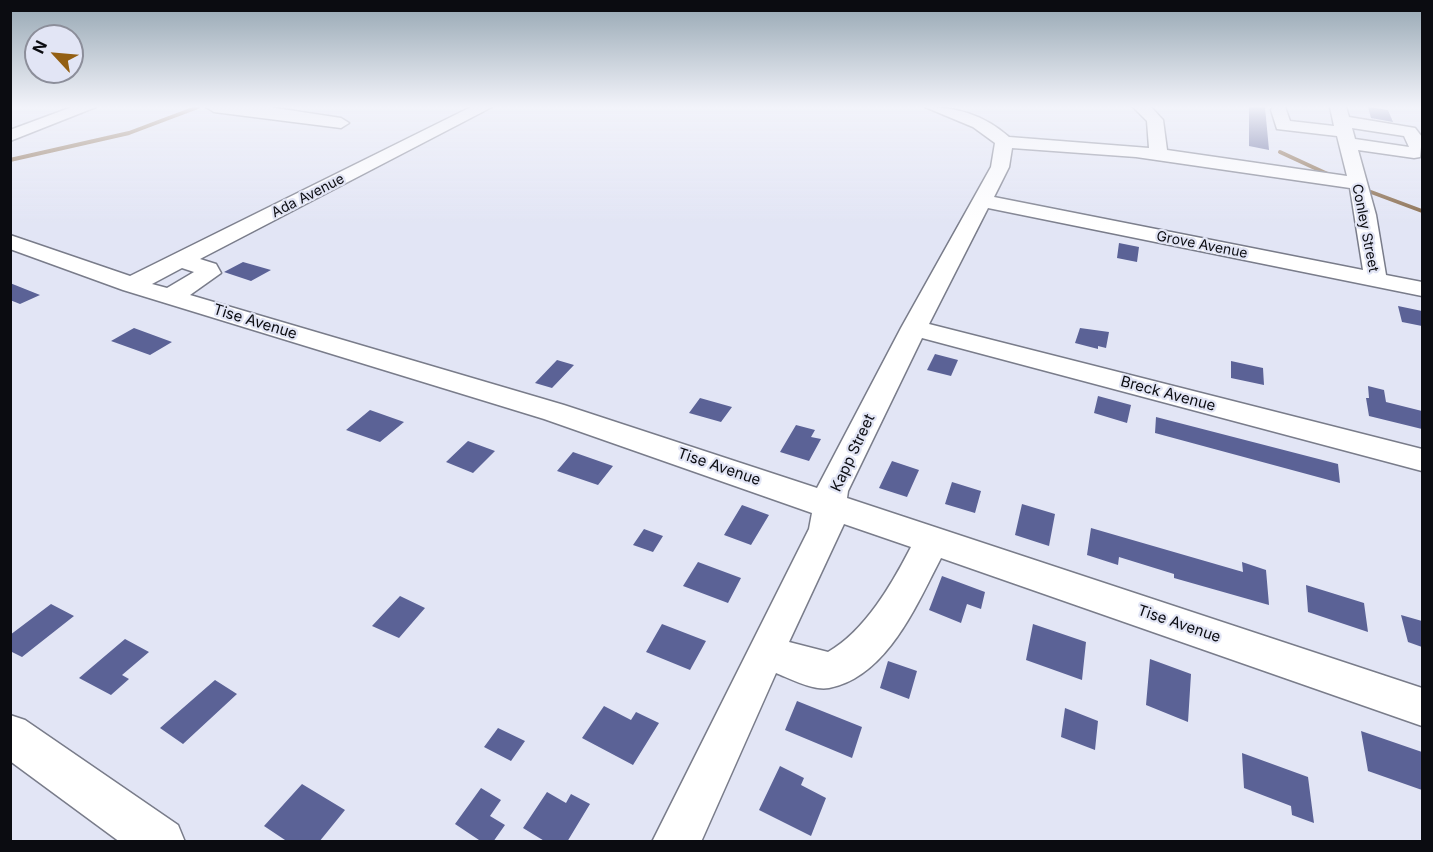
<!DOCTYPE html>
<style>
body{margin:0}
#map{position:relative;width:1433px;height:852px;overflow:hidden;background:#e2e5f5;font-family:Inter,sans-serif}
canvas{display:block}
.frame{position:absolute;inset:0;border:12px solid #0b0c11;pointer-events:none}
.north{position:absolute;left:24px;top:24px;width:60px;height:60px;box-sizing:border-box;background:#e2e5f5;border:2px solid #8c8e9a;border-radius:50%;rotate:296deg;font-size:16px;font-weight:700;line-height:24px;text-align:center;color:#0b0c11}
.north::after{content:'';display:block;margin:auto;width:21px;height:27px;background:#935f13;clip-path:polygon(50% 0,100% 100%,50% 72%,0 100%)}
</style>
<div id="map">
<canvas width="1433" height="852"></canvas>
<div class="frame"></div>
<div class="north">N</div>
</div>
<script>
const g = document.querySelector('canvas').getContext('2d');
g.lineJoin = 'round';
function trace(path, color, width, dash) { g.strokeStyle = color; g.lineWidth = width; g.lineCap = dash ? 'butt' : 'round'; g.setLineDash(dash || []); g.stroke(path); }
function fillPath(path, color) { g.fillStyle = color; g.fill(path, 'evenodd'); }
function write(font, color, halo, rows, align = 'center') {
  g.font = font + ' Inter,sans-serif'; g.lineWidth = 4.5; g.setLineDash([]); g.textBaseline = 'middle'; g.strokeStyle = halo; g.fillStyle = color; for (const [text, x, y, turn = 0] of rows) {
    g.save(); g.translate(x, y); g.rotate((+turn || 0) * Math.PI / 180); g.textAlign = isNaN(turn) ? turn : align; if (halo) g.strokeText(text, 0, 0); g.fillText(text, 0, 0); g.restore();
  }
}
const stream = new Path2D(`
 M1280 152 1332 176
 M10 160 129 133 198 107
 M1371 192 1422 211`);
const building = new Path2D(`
 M1249 107H1265L1269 150 1249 146Z
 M1368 107 1388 110 1393 122 1371 118Z
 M1119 243 1139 247 1137 262 1117 258Z
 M243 262 271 270 251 281 224 272Z
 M10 283 40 295 20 304 10 300Z
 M1398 306 1422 311V326L1402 322Z
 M134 328 172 342 150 355 111 341Z
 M1080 328 1109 332 1106 348 1098 346V349L1075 343Z
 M935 354 958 360 951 376 927 370Z
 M557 360 574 365 552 388 535 383Z
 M1231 361 1263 368 1264 385 1231 378Z
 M1368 386 1384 390 1386 402 1422 411V429L1369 416 1366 398H1369Z
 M1098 396 1131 405 1127 423 1094 413Z
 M700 398 732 407 721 422 689 413Z
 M370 410 404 422 380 442 346 430Z
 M1156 417 1338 464 1340 483 1155 433Z
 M796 425 815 430 811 437 821 439 809 461 780 452Z
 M468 441 495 451 473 473 446 462Z
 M573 452 613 466 598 485 557 471Z
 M892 461 919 470 907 497 879 488Z
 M952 482 981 491 975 513 945 504Z
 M1022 504 1055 514 1049 546 1015 535Z
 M742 505 769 515 751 545 724 535Z
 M1091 528 1243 572 1242 562 1266 570 1269 605 1174 578V574L1119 557 1118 565 1087 555Z
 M644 529 663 536 653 552 633 545Z
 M698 562 741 578 728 603 683 586Z
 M942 576 985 592 981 609 967 604 961 623 929 610Z
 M1306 585 1364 603 1368 632 1308 612Z
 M400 596 425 608 399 638 372 626Z
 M51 604 74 616 22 657 10 651V635Z
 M1401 615 1422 621V647L1408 642Z
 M662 624 706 641 690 670 646 652Z
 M1033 624 1086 642 1082 680 1026 660Z
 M125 639 149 652 122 675 129 679 111 695 79 678Z
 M1150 659 1191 674 1188 722 1146 705Z
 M888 661 917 671 909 699 880 688Z
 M215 680 237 694 183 744 160 728Z
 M797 701 862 727 852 758 785 730Z
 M604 706 631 720 636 712 659 723 633 765 582 738Z
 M1065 708 1098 721 1095 750 1061 737Z
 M498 728 525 741 511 761 484 747Z
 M1361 731 1422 752V790L1368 771Z
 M1242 753 1308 777 1314 823 1292 815 1291 806 1244 788Z
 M780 766 804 778 801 785 826 798 811 836 759 810Z
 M302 784 345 810 319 842H288L264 826Z
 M481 788 501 800 490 816 505 825 493 842H482L455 824Z
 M547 792 566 803 571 794 590 804 567 842H546L523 828Z`);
const minor = new Path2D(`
 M72 107H96L10 141V130Z
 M206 107H269L341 118 349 123 341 128 214 112Z
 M471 107H492L200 259 216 264 221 273 190 295 564 405 817 488 901 328 991 167 995 143 973 127 925 107C957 107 984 115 1009 137L1149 148 1147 121 1133 107H1151L1163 120 1167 150 1347 176 1337 136 1277 129 1271 110 1273 107H1285L1290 121 1334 126 1330 107H1346L1349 117 1415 128 1422 137 1420 157 1414 158 1358 150 1376 215 1386 275 1422 282V296L988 208 929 324 1422 449V471L922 338 848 491 847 498 1422 688V726L941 558C917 604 887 677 829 688 813 691 791 679 776 673L701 842H652L809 529 812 513 544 419 123 290 10 249V235L130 276ZM1352 128 1404 136 1409 147 1355 139ZM1012 148 1136 157 1350 188 1363 270 994 197 1009 167ZM182 268 194 272 167 288 152 284ZM844 524 911 547C892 584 865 631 828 652L789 642Z
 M10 715 25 720 178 825 185 842H120L10 761Z`);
const farStreetnames = [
 ["Ada Avenue",308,196,-27],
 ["Conley Street",1365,228,79],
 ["Grove Avenue",1202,245,11]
];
const streetNames = [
 ["Tise Avenue",255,322,17],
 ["Breck Avenue",1168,394,15],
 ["Kapp Street",853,453,-65],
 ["Tise Avenue",719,467,19],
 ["Tise Avenue",1179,624,19]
];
trace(stream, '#866848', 4);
fillPath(building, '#5b6296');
trace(minor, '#797c8a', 3);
fillPath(minor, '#fff');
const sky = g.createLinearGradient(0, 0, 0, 227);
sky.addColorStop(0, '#95a6b2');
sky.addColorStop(0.47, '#f2f3fa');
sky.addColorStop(1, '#f2f3fa00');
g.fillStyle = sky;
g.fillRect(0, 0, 1433, 227);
write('14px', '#0b0c11', '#e2e5f5', farStreetnames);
write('15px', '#0b0c11', '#e2e5f5', streetNames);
</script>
